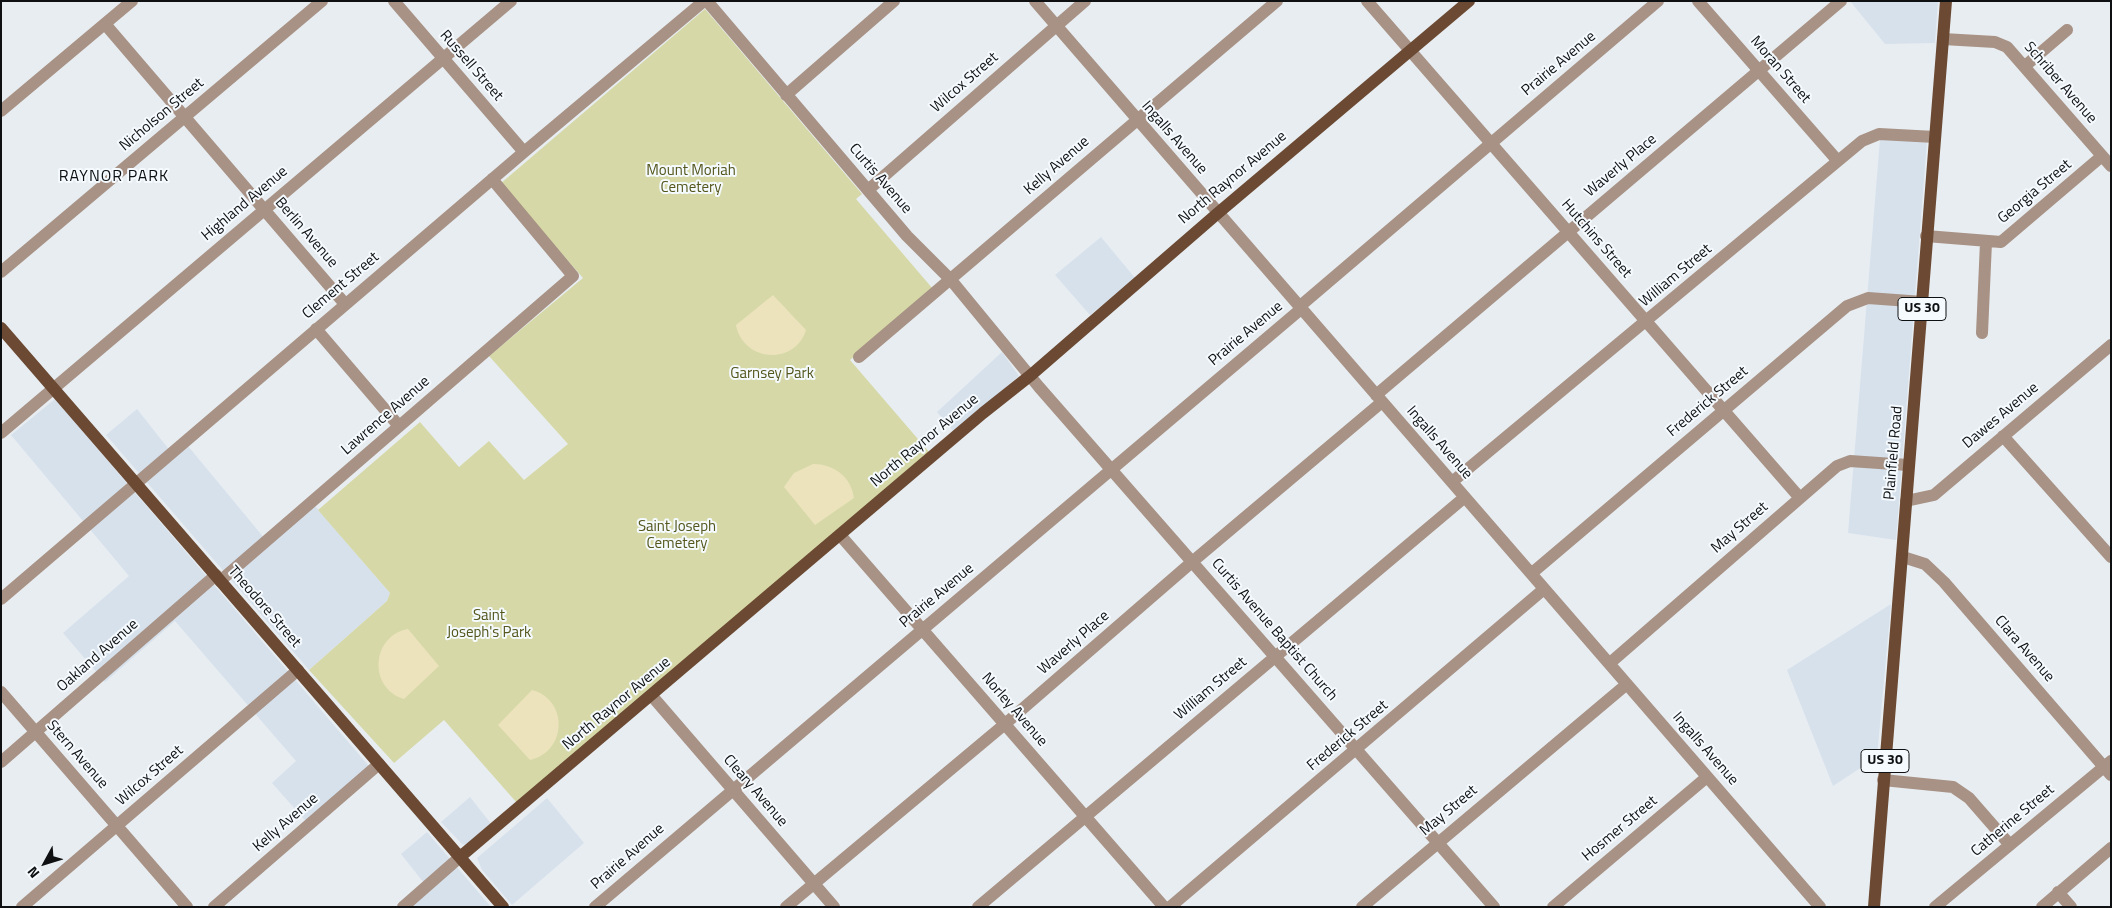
<!DOCTYPE html>
<style>
body{margin:0}
#map{position:relative;width:2112px;height:908px;overflow:hidden;background:#e8edf1;font-family:"Titillium Web",sans-serif}
canvas{display:block}
.frame{position:absolute;inset:0;border:2px solid #0e1011;pointer-events:none}
.north{position:absolute;left:20px;top:838px;width:50px;height:50px;-webkit-text-stroke:4px #f5faff;paint-order:stroke;rotate:231deg;font-size:14px;font-weight:700;line-height:20px;text-align:center;color:#0e1011}
.north::after{content:'';display:block;margin:auto;width:18px;height:22px;background:#0e1011;clip-path:polygon(50% 0,100% 100%,50% 72%,0 100%)}
</style>
<div id="map">
<canvas width="2112" height="908"></canvas>
<div class="frame"></div>
<div class="north">N</div>
</div>
<script>
const g = document.querySelector('canvas').getContext('2d');
g.lineJoin = 'round';
function fillPath(path, color) { g.fillStyle = color; g.fill(path, 'evenodd'); }
function trace(path, color, width, dash) { g.strokeStyle = color; g.lineWidth = width; g.lineCap = dash ? 'butt' : 'round'; g.setLineDash(dash || []); g.stroke(path); }
function write(font, color, halo, rows, align = 'center') {
  g.font = font + ' "Titillium Web",sans-serif'; g.lineWidth = 4; g.setLineDash([]); g.textBaseline = 'middle'; g.strokeStyle = halo; g.fillStyle = color; for (const [text, x, y, turn = 0] of rows) {
    g.save(); g.translate(x, y); g.rotate((+turn || 0) * Math.PI / 180); g.textAlign = isNaN(turn) ? turn : align; if (halo) g.strokeText(text, 0, 0); g.fillText(text, 0, 0); g.restore();
  }
}
const built = new Path2D(`
 M1850 1H1938L1935 43 1885 44Z
 M1880 139 1927 141 1896 540 1848 533Z
 M1101 237 1135 278 1090 315 1055 275Z
 M1002 352 1019 376 954 432 937 412Z
 M55 399 374 772 312 828 272 783 296 761 175 621 105 682 63 633 129 576 11 435Z
 M137 409 175 457 188 446 265 539 309 499 390 593 387 601 309 670 106 435Z
 M1891 604 1877 757 1833 786 1787 670Z
 M470 797 492 825 466 845 462 844 441 822Z
 M547 798 584 843 512 905 482 870 477 858Z
 M427 832 491 907H397L424 883 401 854Z`);
const green = new Path2D(`
 M705 9 862 194 856 199 933 289 850 360 930 453 517 803 444 720 394 763 309 670 387 601 390 593 318 510 420 422 459 467 489 441 524 480 568 444 489 356 583 278 500 184Z`);
const sand = new Path2D(`
 M773 295 806 330C795 366 743 362 736 325Z
 M813 464C833 464 851 476 854 498L815 525 784 487 794 473Z
 M408 629 439 666 404 699C368 688 371 636 408 629Z
 M532 690C569 700 567 752 530 760L498 725Z`);
const minor = new Path2D(`
 M394 1 524 152
 M707 1 907 236 951 280 1039 387 1494 907
 M1035 1 1820 907
 M1367 1 1800 498
 M1698 1 1837 160
 M105 24 345 304
 M1943 39 1995 42 2007 47 2111 166
 M2025 66 2067 30
 M786 95 894 1
 M1 111 132 1
 M868 190 1085 1
 M1926 236 2001 242 2102 156
 M1 272 322 1
 M1299 307 1658 1
 M316 329 399 426
 M1982 333 1986 242
 M859 357 1277 1
 M1376 395 1841 1
 M1 433 511 1
 M2003 436 2111 557
 M1452 482 1862 141 1879 134 1935 137
 M1906 501 1934 495 2111 345
 M840 535 1164 907
 M1903 557 1925 564 1944 582 2111 775
 M1532 573 1847 306 1868 298 1923 302
 M220 581 573 276 492 179
 M1 599 524 152 704 1
 M1610 663 1837 466 1850 461 1908 465
 M1 692 187 907
 M652 696 834 907
 M1 762 216 575
 M1883 780 1953 787 1969 798 2010 845
 M2058 892 2071 907
 M22 907 298 670
 M214 907 379 764
 M403 907 460 857
 M595 907 1301 309
 M786 907 1005 724 1192 562 1382 402
 M978 907 1465 497
 M1170 907 1544 589
 M1362 907 1627 684
 M1553 907 1707 777
 M1935 907 2111 761
 M2042 907 2111 848`);
const major = new Path2D(`
 M1 328 503 907
 M460 857 983 413 1031 375 1218 213 1469 1
 M1874 907 1946 1`);
const shields = [
 [1922,309,48],
 [1885,761,48]
];
const shieldNames = [
 ["US 30",1922,309],
 ["US 30",1885,761]
];
const streetNames = [
 ["Prairie Avenue",1559,64,-40],
 ["Russell Street",471,66,49],
 ["Moran Street",1780,70,49],
 ["Wilcox Street",965,83,-41],
 ["Schriber Avenue",2060,83,49],
 ["Nicholson Street",162,115,-40],
 ["Ingalls Avenue",1174,138,49],
 ["Kelly Avenue",1057,166,-41],
 ["Waverly Place",1621,166,-40],
 ["North Raynor Avenue",1233,178,-40],
 ["Curtis Avenue",880,179,49],
 ["Georgia Street",2035,192,-40],
 ["Highland Avenue",245,204,-40],
 ["Berlin Avenue",306,233,49],
 ["Hutchins Street",1596,239,49],
 ["William Street",1676,276,-40],
 ["Clement Street",341,286,-40],
 ["Prairie Avenue",1246,334,-40],
 ["Frederick Street",1708,402,-40],
 ["Lawrence Avenue",386,416,-41],
 ["Dawes Avenue",2001,416,-40],
 ["North Raynor Avenue",925,441,-40],
 ["Ingalls Avenue",1439,443,49],
 ["Plainfield Road",1894,453,-85],
 ["May Street",1740,528,-41],
 ["Prairie Avenue",937,596,-40],
 ["Theodore Street",264,607,49],
 ["Curtis Avenue Baptist Church",1274,630,49],
 ["Waverly Place",1074,643,-41],
 ["Clara Avenue",2024,649,49],
 ["Oakland Avenue",98,656,-41],
 ["William Street",1211,689,-40],
 ["North Raynor Avenue",617,704,-40],
 ["Norley Avenue",1014,710,49],
 ["Frederick Street",1348,736,-40],
 ["Ingalls Avenue",1705,749,49],
 ["Stern Avenue",77,755,49],
 ["Wilcox Street",150,776,-41],
 ["Cleary Avenue",755,791,49],
 ["May Street",1449,811,-40],
 ["Catherine Street",2013,821,-40],
 ["Kelly Avenue",286,823,-41],
 ["Hosmer Street",1620,829,-40],
 ["Prairie Avenue",628,857,-41]
];
const parkNames = [
 ["Mount Moriah",691,171],
 ["Cemetery",691,188],
 ["Garnsey Park",772,374],
 ["Saint Joseph",677,527],
 ["Cemetery",677,544],
 ["Saint",489,616],
 ["Joseph's Park",489,633]
];
const neighbourhoodNames = [
 ["RAYNOR PARK",114,177]
];
fillPath(built, '#d7e1ec');
fillPath(green, '#d6d9a7');
fillPath(sand, '#ece3bd');
trace(minor, '#a79285', 12);
trace(major, '#6b4932', 12);
for (const [x, y, w] of shields) { const box = new Path2D(); box.roundRect(x - w / 2, y - 11.5, w, 23, 4); g.fillStyle = '#f5faff'; g.fill(box); trace(box, '#0e1011', 1); }
write('bold 14px', '#0e1011', null, shieldNames);
write('15px', '#0e1011', '#f5faff', streetNames);
write('15px', '#54561b', '#f5faff', parkNames);
g.letterSpacing = '1px';
write('16px', '#0e1011', '#f5faff', neighbourhoodNames);
g.letterSpacing = '0px';
</script>
